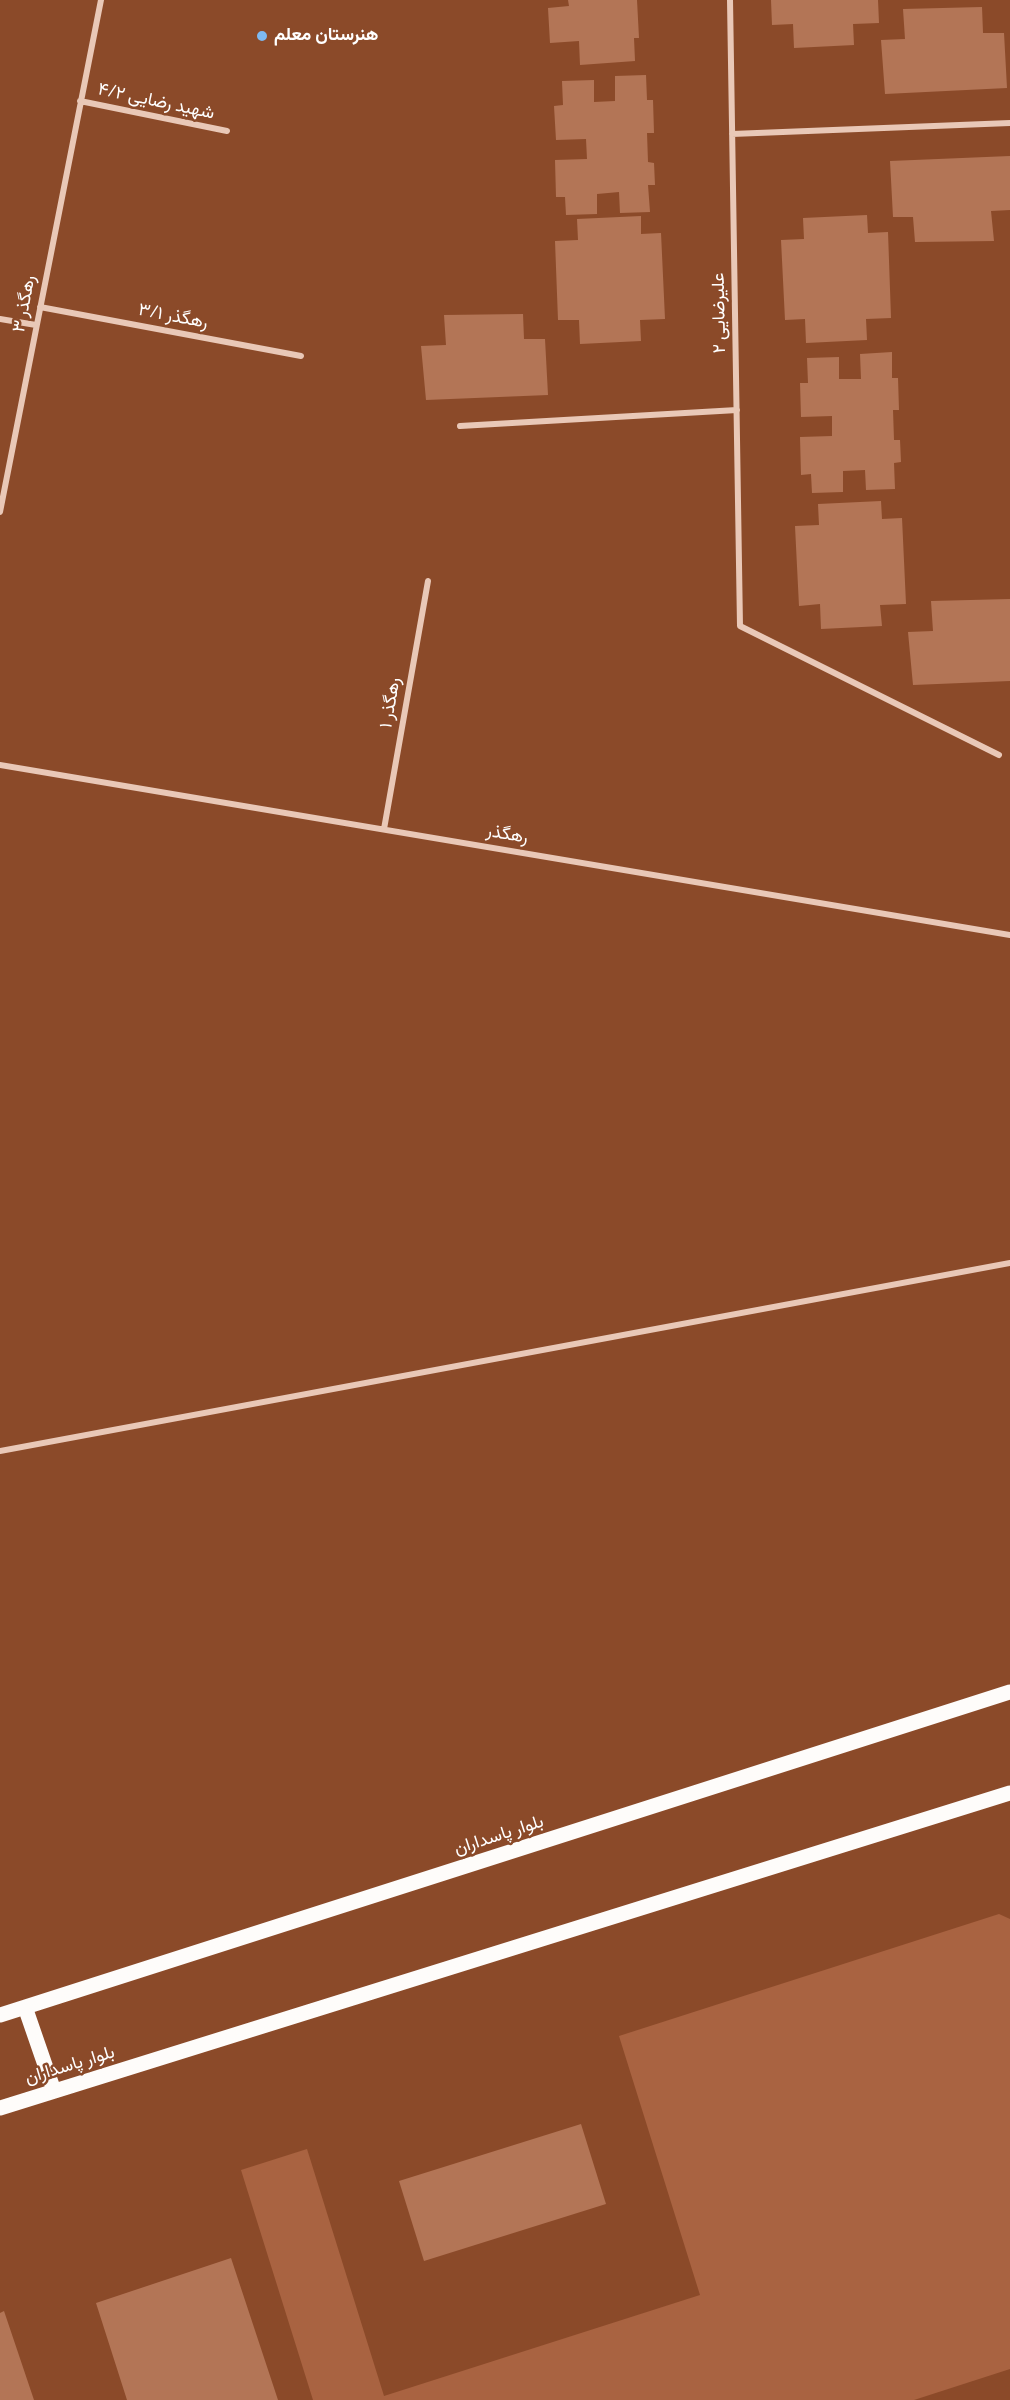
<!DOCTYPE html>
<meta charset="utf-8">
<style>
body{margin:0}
canvas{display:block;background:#8b4a29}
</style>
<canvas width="1010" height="2400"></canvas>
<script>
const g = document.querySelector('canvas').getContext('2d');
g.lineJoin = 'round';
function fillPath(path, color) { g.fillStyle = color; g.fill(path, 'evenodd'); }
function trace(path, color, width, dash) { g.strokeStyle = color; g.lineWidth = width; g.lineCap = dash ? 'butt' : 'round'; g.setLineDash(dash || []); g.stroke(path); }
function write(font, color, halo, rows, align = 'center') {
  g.font = font + ' "Titillium Web",Vazirmatn,sans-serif'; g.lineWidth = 5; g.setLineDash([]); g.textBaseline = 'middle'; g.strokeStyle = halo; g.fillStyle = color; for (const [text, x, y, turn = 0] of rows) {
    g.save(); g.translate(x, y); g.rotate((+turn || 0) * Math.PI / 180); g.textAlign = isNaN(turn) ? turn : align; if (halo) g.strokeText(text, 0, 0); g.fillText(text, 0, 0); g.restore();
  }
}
const green = new Path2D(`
 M999 1914 1010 1919V2369L914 2400H313L241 2170 307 2149 384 2396 700 2295 619 2036Z`);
const building = new Path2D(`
 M568 0H637L639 38H634L635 61 580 65 579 41 550 43 548 8 569 6Z
 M771 0H878L879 23 853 24 854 45 794 48 793 24 772 25Z
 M982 7 983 33H1004L1007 88 885 94 881 40 905 39 903 9Z
 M646 75 647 100H653L654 133H647L648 162 654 163 655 185H648L650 212 620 213 619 192 597 194V214L566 215 565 197H556L555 160 587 159 586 139 556 140 554 106 563 105 562 81 594 80V102L615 101V76Z
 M1010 156V210L991 211 994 241 915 242 913 217H893L890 161Z
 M867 215 868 233 888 232 891 318 866 319 867 340 806 343 805 319 785 320 781 240 804 239 803 218Z
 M641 216V234L661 233 665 319 640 320 641 341 580 344 579 320H558L555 241 578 240 577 219Z
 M523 314 524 339H545L548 395 426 400 421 346 446 345 444 315Z
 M892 352V378H898L899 410H893L894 440H900L901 462 894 463 895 489 866 490 865 470 843 471V492L812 493 811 474 801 475 800 437 832 436V416L801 417 800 383H808L807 358 839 357V379H861L860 354Z
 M881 501 882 519 902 518 906 604 880 605 882 626 821 629 820 604 799 606 795 526 819 525 818 504Z
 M1010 599V681L913 685 908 632 933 631 931 601Z
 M581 2124 606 2204 424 2261 399 2181Z
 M231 2258 278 2400H127L96 2303Z
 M4 2311 34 2400H0V2313Z`);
const minor = new Path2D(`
 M730 0 740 626 999 755
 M80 101 227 131
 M732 134 1010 123
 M40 307 301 356
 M0 319 36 325
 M460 426 737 410
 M0 512 101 0
 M0 765 1010 935
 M384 829 428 581
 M0 1451 1010 1263`);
const primary = new Path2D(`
 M25 2007 54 2091
 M0 2015 1010 1692
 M0 2108 1010 1793`);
const markers = [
 [262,36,6,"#7eb9f1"]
];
const poiNames = [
 ["هنرستان معلم",274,36]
];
const streetNames = [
 ["۴/۲ شهید رضایی",156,102,12],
 ["۳ رهگذر",25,304,-79],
 ["۲ علیرضایی",720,313,-91],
 ["۳/۱ رهگذر",173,317,11],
 ["۱ رهگذر",391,703,-80],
 ["رهگذر",507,835,10],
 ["بلوار پاسداران",499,1836,-18],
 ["بلوار پاسداران",70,2066,-17]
];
fillPath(green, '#a96341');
fillPath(building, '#b37556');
trace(minor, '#e9c8b7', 6);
trace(primary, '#fefcfa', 15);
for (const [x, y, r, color] of markers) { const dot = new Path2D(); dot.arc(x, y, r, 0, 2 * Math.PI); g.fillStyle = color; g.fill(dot); trace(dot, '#8b4a29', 2); }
write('bold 18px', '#fff', '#8b4a29', poiNames, 'left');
write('18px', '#fff', '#8b4a29', streetNames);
</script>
